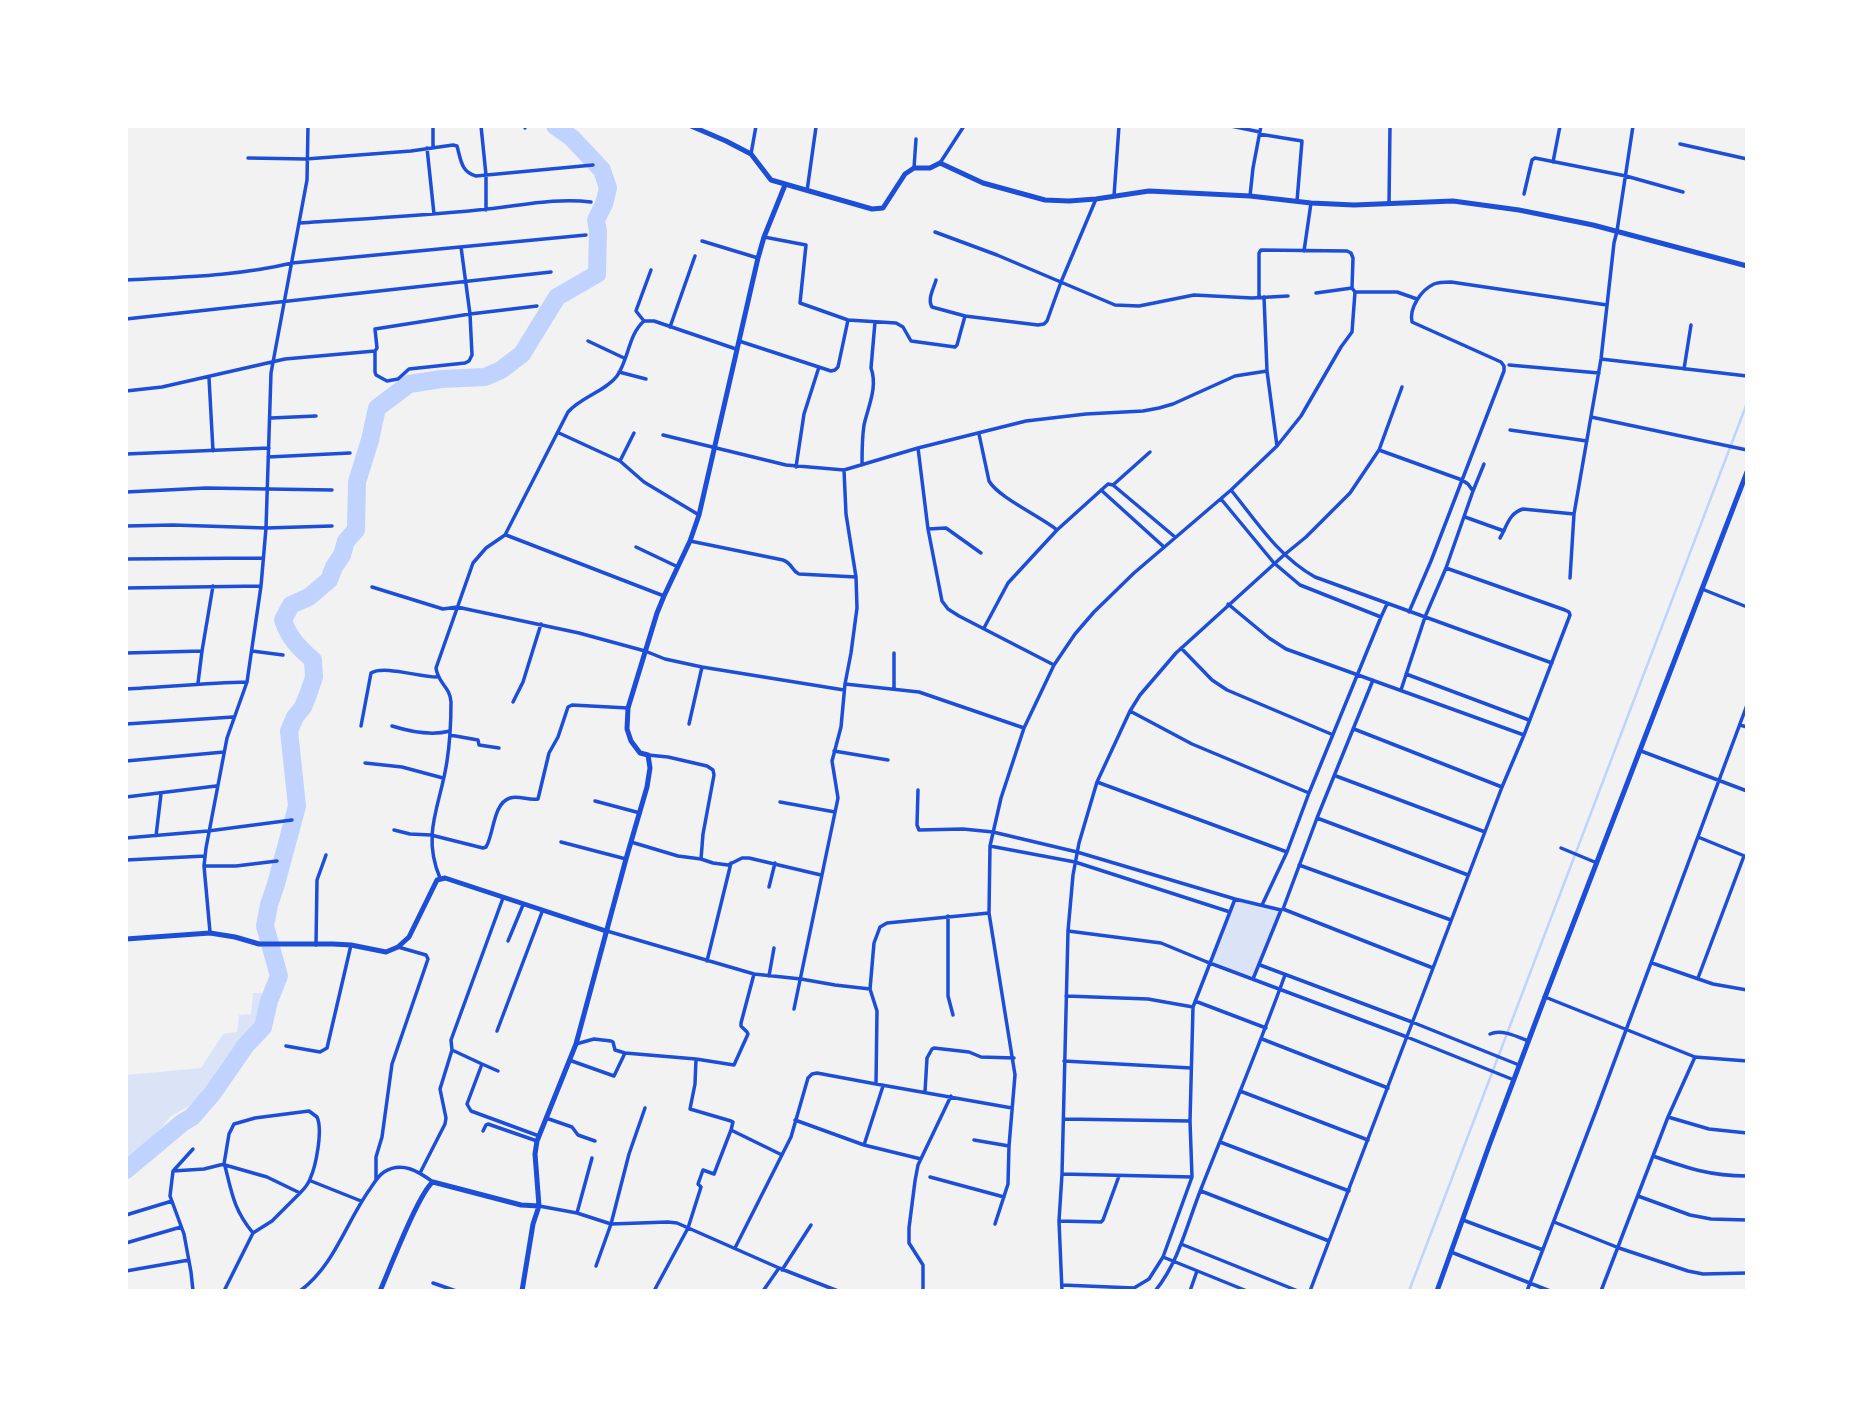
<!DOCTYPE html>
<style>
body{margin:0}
#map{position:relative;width:1873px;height:1417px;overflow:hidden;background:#f2f2f2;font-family:"Fira Sans",sans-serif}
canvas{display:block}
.frame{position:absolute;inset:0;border:128px solid #fff;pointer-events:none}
</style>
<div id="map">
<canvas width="1873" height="1417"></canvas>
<div class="frame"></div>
</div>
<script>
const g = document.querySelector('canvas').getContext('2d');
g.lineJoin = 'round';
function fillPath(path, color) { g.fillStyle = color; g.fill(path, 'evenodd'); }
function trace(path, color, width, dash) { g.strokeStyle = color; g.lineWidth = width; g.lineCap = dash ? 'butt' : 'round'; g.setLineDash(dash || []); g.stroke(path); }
const green = new Path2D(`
 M1236 899 1279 911 1253 977 1210 962Z
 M253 993H268L261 1026 246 1043 210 1094 171 1116 143 1151 126 1163V1075L201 1068 223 1034 237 1032 239 1015 251 1014Z`);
const stream = new Path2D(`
 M1409 1291 1747 403`);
const river = new Path2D(`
 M126 1170 182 1123 192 1117 212 1094 246 1045 263 1027 269 1001 279 976 265 926 269 905 276 884 297 806 289 731 295 717 303 707 308 695 314 677 313 660C299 648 289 638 283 620L291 605 309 597 329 580 334 567 342 555 346 541 356 530 357 482 370 440 377 408 409 384 441 379 485 377 501 370 522 354 557 297 597 274 598 231 596 220 604 204 608 188 602 170 572 138 555 126`);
const minor = new Path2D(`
 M433 126V147
 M481 126 486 175V210
 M1231 126 1260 132
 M525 128V126
 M1259 134 1302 141 1297 201
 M1680 144 1747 159
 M427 148 434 214
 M751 154 756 126
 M248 158 306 159 411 151 453 145 457 146C461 160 461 172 476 176L593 165
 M1553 162 1560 126
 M940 163 964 126
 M914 168 916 139
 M807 191 816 127
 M1524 194 1532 160 1535 158 1626 176 1683 192
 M1114 196 1119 126
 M1250 196 1253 168 1261 126
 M1389 204 1390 126
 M300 223C359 219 419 216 478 210 515 207 554 197 591 202
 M935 232 997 255 1115 305 1139 306 1194 295 1252 298 1288 296
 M764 237 806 245 800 303 848 320 896 323 903 327 911 341 955 347 957 345 965 316 1038 325 1044 324 1047 321 1061 282 1096 199
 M702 241 758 258
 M1304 251 1311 203
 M126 280C181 277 238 276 292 263L586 235
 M936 280C934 288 927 299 932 307L965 316
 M1355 292H1397L1417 299
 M1316 293 1352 288
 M1264 297 1267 371
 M126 319 551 272
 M644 321 636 311 637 308 651 270
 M670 327 695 256
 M588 341 624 358
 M739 341 831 371 835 370 838 367 848 320
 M375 351V372L376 375 387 381 398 379 409 369 465 363 469 361 472 355 470 314 461 247
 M1601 359 1747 376
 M1509 365 1599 373
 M1684 369 1691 325
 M619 372 646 379
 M209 378 213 451
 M126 391 162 387 285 359 375 351 377 348 375 329 470 314 537 306
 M1591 417 1747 450
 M271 418 316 416
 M1510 430 1587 441
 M559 433 620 461 644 482 699 515
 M979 434 989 481C999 498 1040 516 1057 530
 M663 435 786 465 844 470 918 448 1026 421 1086 414 1143 411 1159 408 1173 404 1235 376 1267 371 1277 446
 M918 448 928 529 942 601 948 609 959 616 1054 665
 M1379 450 1462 480 1468 484 1473 491 1446 568 1425 617 1401 690
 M126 454 269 448
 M268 457 350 453
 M620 461 634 433
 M862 465C862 452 862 438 864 425 868 407 878 387 871 368L875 322
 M796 467 804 414 819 367
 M1113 485 1175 537
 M1101 490 1164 547
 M1231 490C1257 522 1279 557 1315 577L1552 663
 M1473 491 1484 464
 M126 492 206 488 332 490
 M1221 499 1274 563 1300 585 1381 617 1309 793 1287 852 1262 905
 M1465 517 1504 531
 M126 526 173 525 266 528 332 526
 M928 529 946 528 981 553
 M506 535 664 596
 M1500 538C1507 526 1509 513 1523 509L1574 514
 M690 541 783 560C792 563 792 571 799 574L856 577
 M636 547 678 567
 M126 559 263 558
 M1570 578 1574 514 1601 359 1614 243 1617 231 1633 126
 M372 587 443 609 457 607 579 633 645 651 665 659 702 667 844 690
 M126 588 261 586
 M1702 589 1747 607
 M1228 604 1269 638 1286 649 1524 735
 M1409 612 1431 561 1504 371V366L1501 362 1412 322C1409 308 1421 290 1434 284 1439 282 1445 282 1451 282L1607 305
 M1381 617 1387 604
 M984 628 1008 583 1057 530 1108 484 1113 485 1150 452
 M1181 648 1212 680 1227 690 1331 734
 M202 651 213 586
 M252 651 283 655
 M126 653 202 651 198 683
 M1406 674 1529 720
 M845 684 919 692 1024 728
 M126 689C166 687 206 683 247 682
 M894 689V653
 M513 702 523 682 541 624
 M1130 711 1192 744 1309 793
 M126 724 233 717
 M689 724 702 667
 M1740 725 1747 727
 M361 726 371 673C384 665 419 677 437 677
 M392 726C411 732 431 736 450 731
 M1354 729 1502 787
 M450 735 478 740 479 745 499 748
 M834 751 888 760
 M1641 751 1747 791
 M648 755 668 757 707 766 713 770 714 775 703 834 701 859
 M126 761 224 752
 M365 763 402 767 443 778
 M1336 776 1485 832
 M1097 782 1287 852
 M918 790 917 825 919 830 963 829 993 832 1077 852 1235 899 1281 910
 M126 797 216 786
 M595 801 640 813
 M780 802 835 812
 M1317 818 1468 875
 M394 830 410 834 431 835 483 848 486 847C494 834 493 803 510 798 519 795 529 801 538 799L549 753 558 737 568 707 572 705 628 708
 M156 836 161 794
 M1698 837 1747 857
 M126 838 208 831 292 820
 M561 842 626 859
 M631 842 678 856 701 859 713 863 728 865 742 858H749L821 875
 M990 846 1075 862 1230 912
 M1561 848 1597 863
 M126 860 205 856
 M1299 865 1451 920
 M204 866H236L277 861
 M440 878C421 833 441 804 447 761 450 742 451 721 451 702 450 686 438 684 436 668L473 563 486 548 505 535 568 412C581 397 606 391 617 376 629 359 628 335 644 321H654L736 349
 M769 887 775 863
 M1283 909 1317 818 1373 680
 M1283 909 1433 968
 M948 916V996L953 1015
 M607 931 754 974 801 979 835 985 870 989
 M1068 931 1161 943 1207 962 1407 1037 1514 1080
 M210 932 204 866 206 848 227 738 247 682 261 586 266 528 271 373 307 180 308 126
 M508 941 523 905
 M316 945 317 880 326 855
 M707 961 731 863
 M1652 963 1713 984 1747 990
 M1260 965 1412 1022 1519 1065
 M769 976 774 948
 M1698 978 1744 856
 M1253 979 1281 910
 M1066 996 1148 999 1193 1007
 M1545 997 1695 1057 1747 1061
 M1195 1001 1266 1028
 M794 1009 838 798 832 761 841 727 845 684 851 653 857 608 856 577 846 514 844 470
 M497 1031 542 912
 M1490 1034C1501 1029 1516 1036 1528 1041
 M1262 1039 1388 1088
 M576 1044 594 1039 611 1041 613 1042 615 1050 625 1053 696 1059 734 1065 748 1034 747 1032 741 1026V1023L754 974
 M286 1046 320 1052 327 1048 351 945
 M452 1050 482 1064 467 1104 471 1111 539 1136
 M696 1059 695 1084 690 1109 731 1121 733 1122 731 1130 782 1155
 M569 1060 614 1076 625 1053
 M1064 1061 1191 1068
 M482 1064 498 1071
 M876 1084 877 1011 870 989 874 943 880 927 887 923 989 913
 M1240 1091 1368 1140
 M925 1092 927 1058 932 1049 934 1048 969 1052 981 1057 1014 1058
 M1668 1117 1709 1129 1747 1133
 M546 1118 572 1127 578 1135 595 1141
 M1064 1119 1190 1121
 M795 1120 864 1145 921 1159
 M483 1131 486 1125 488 1124 537 1141
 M974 1140 1009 1146
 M1220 1142 1349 1191
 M864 1145 883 1086
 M1653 1156C1687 1168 1710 1176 1747 1176
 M224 1164 229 1134 234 1124 255 1118 309 1111 317 1117C323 1130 316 1166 310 1179 308 1185 304 1189 300 1193
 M225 1166C232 1194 234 1210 253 1233
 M174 1170 193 1149
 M173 1171 170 1196 184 1234 191 1272 193 1291
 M173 1171 204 1169 224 1164
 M420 1173 445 1124 446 1118 440 1089 452 1050 451 1040 503 898
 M1062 1174 1192 1177
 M930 1177 1004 1197
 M376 1180V1157L382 1137 392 1064 428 959 426 955 398 947
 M311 1181 361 1201
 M1201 1191 1329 1241
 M1638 1196 1690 1215 1711 1219 1747 1220
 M539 1206 577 1213 611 1224 668 1222 677 1223 779 1268 838 1291
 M577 1213 592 1158
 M126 1215 172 1201
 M1463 1220 1543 1250
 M1059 1221 1101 1222 1103 1220 1119 1176
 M1554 1222 1619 1248 1688 1271 1703 1274 1747 1273
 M995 1224 1008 1184 1009 1146 1015 1075 989 913 990 846 1001 798 1024 728 1054 665 1075 634 1094 612 1134 573 1231 490 1277 446 1301 416 1341 347 1352 332 1355 292 1352 288 1353 258 1351 253 1347 251 1261 250 1259 253V297
 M126 1243 181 1227
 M1181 1244 1298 1291
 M735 1248 791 1137 808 1078 812 1074 817 1073 876 1084 1012 1108
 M1451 1252 1550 1291
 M1163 1257 1247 1291
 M596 1266 611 1224 629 1154 645 1108
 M782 1270 811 1225
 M126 1271 189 1260
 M433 1283 456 1291
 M1062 1285 1134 1288 1149 1279 1163 1257 1192 1177 1190 1121 1193 1007 1235 899
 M224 1291 253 1233 272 1221 300 1193 267 1177 225 1165
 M300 1291C335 1265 346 1222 370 1189 374 1183 378 1176 384 1172 402 1161 418 1171 433 1182
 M654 1291 688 1228 701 1187 698 1184 703 1170 714 1174 731 1130
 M763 1291 779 1268
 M923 1291V1265L909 1243V1228L915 1181 918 1165 951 1096
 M1062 1291 1059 1221 1062 1174 1068 931 1073 875 1079 843 1097 782 1130 711 1140 695 1176 653 1284 555 1306 537 1350 493 1379 450 1402 387
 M1155 1291C1179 1262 1187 1224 1201 1189 1229 1118 1259 1047 1285 975
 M1190 1291 1197 1271
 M1310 1291 1502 787 1524 735 1570 615 1569 612 1565 610 1446 568
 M1527 1291 1597 1108 1747 705
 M1601 1291 1668 1117 1695 1057`);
const tertiary = new Path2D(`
 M691 126 726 141 751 154 771 180 872 209 883 208 905 174 914 168H930L940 163 983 183 1045 200 1069 201 1096 199 1149 191 1250 196 1311 203 1354 205 1453 201 1519 210 1593 225 1747 266
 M126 939 210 933 235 937 259 944H333L351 945 386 952 398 947 409 937 437 880 445 878 606 931
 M1545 997 1747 472
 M380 1291C389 1271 419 1192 433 1182L521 1205 539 1206
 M522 1291 533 1224 539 1206 535 1154 537 1141 576 1044 626 859 647 787 650 768 648 755 640 753 631 741 627 729 628 708 657 613 664 596 690 541 699 515 758 258 764 237 785 185`);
const secondary = new Path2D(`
 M1437 1291 1490 1143 1545 997`);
fillPath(green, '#dbe4f7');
trace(stream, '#bfd3fe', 2.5);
trace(river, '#bfd3fe', 18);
trace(minor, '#1d4ed8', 3.5);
trace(tertiary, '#1d4ed8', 5);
trace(secondary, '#1d4ed8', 5);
</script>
